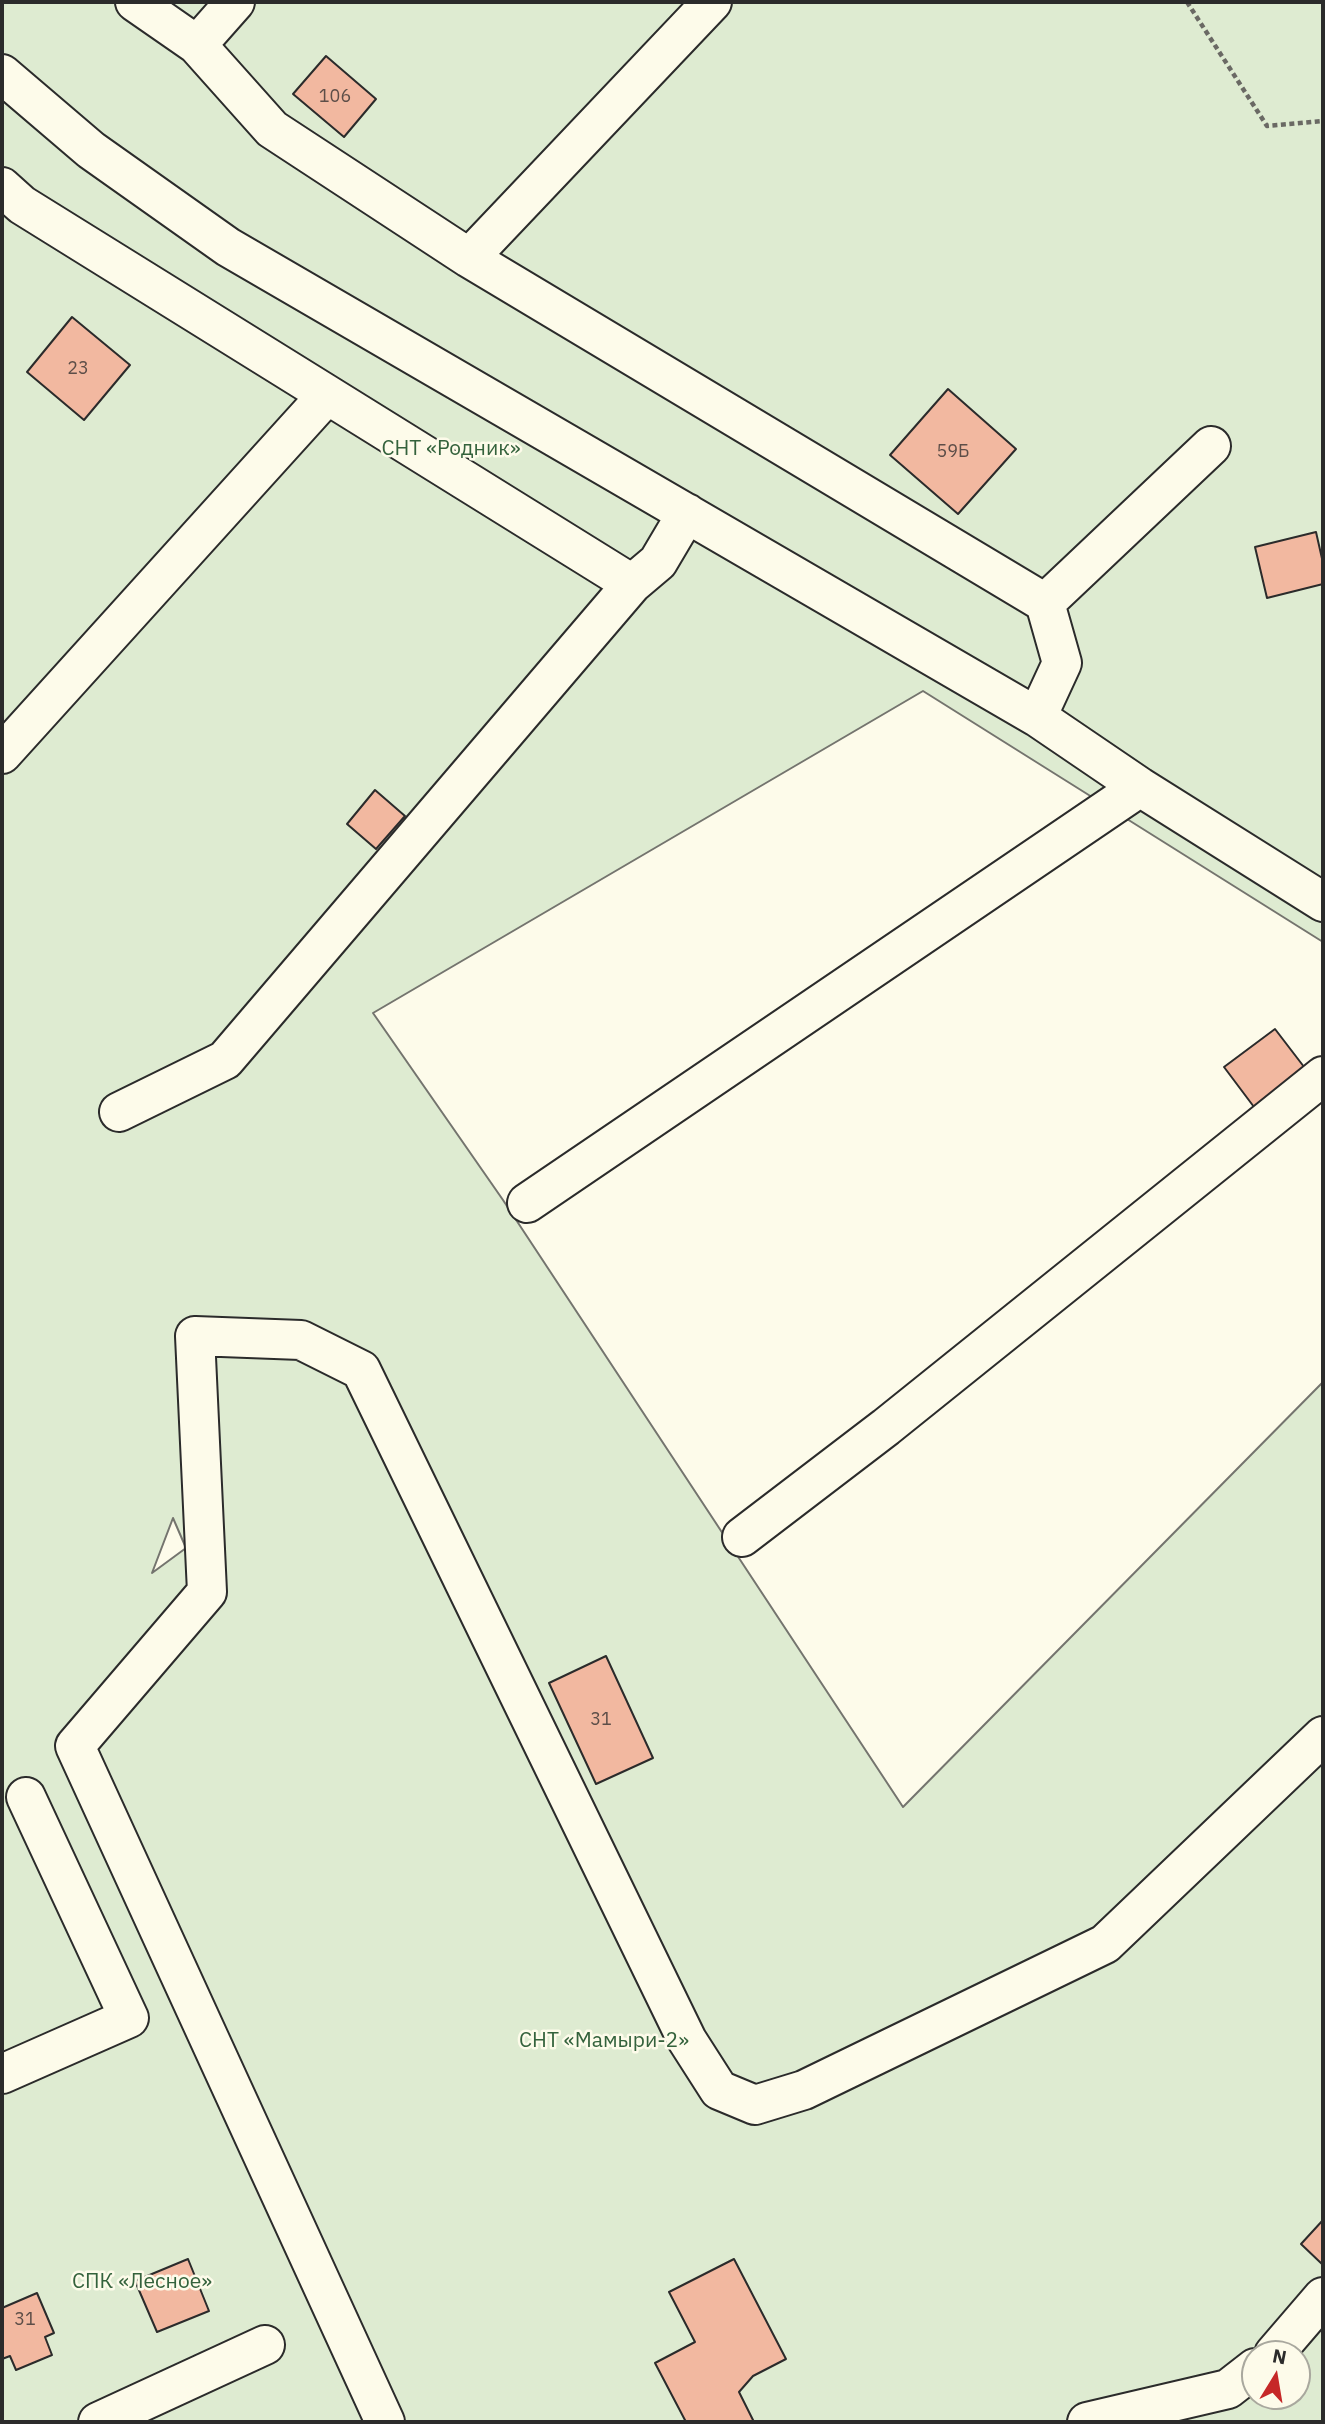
<!DOCTYPE html>
<meta charset="utf-8">
<style>
body{margin:0}
#map{position:relative;width:1325px;height:2424px;overflow:hidden;background:#fdfbea;font-family:"IBM Plex Sans",sans-serif}
canvas{display:block}
.frame{position:absolute;inset:0;border:4px solid #2b2b2b;pointer-events:none}
.north{position:absolute;left:1241px;top:2340px;width:70px;height:70px;box-sizing:border-box;background:#fdfbea;border:2px solid #a9a89e;border-radius:50%;rotate:11deg;font-size:19px;font-weight:700;line-height:28px;text-align:center;color:#2b2b2b}
.north::after{content:'';display:block;margin:auto;width:24px;height:32px;background:#c62828;clip-path:polygon(50% 0,100% 100%,50% 72%,0 100%)}
</style>
<div id="map">
<canvas width="1325" height="2424"></canvas>
<div class="frame"></div>
<div class="north">N</div>
</div>
<script>
const g = document.querySelector('canvas').getContext('2d');
g.lineJoin = 'round';
function fillPath(path, color) { g.fillStyle = color; g.fill(path, 'evenodd'); }
function trace(path, color, width, dash) { g.strokeStyle = color; g.lineWidth = width; g.lineCap = dash ? 'butt' : 'round'; g.setLineDash(dash || []); g.stroke(path); }
function write(font, color, halo, rows, align = 'center') {
  g.font = font + ' "IBM Plex Sans",sans-serif'; g.lineWidth = 5; g.setLineDash([]); g.textBaseline = 'middle'; g.strokeStyle = halo; g.fillStyle = color; for (const [text, x, y, turn = 0] of rows) {
    g.save(); g.translate(x, y); g.rotate((+turn || 0) * Math.PI / 180); g.textAlign = isNaN(turn) ? turn : align; if (halo) g.strokeText(text, 0, 0); g.fillText(text, 0, 0); g.restore();
  }
}
const green = new Path2D(`
 M2 2H1323V942L923 691 373 1013 503 1200 903 1807 1323 1382V2422H2ZM173 1518 186 1548 152 1573ZM1255 2354H1297V2396H1255Z`);
const building = new Path2D(`
 M326 56 376 99 344 137 293 94Z
 M72 317 130 365 84 420 27 372Z
 M948 389 1016 449 958 514 890 455Z
 M1316 532 1323 563V584L1267 598 1255 547Z
 M375 790 405 816 376 849 347 824Z
 M1275 1029 1311 1076 1260 1115 1224 1067Z
 M606 1656 653 1758 596 1784 549 1683Z
 M1323 2220V2265L1301 2244Z
 M188 2259 209 2311 157 2332 135 2281Z
 M734 2259 786 2359 753 2376 739 2392 754 2422H686L655 2363 695 2342 669 2292Z
 M37 2293 54 2333 45 2337 52 2355 16 2370 10 2356 2 2359V2308Z`);
const path = new Path2D(`
 M1187 2 1267 126 1323 121`);
const minor = new Path2D(`
 M135 2 197 45 272 129 469 258 1045 603 1062 663 1037 717
 M197 45 235 2
 M2 74 91 150 228 247 1037 717 1140 787 1323 902
 M2 187 22 205 632 584 658 562 687 513
 M469 258 712 2
 M1045 603 1211 446
 M2 754 327 395
 M119 1112 225 1060 632 584
 M527 1203 1140 787
 M742 1537 886 1427 1323 1076
 M2 2074 129 2018 26 1797
 M1274 2354 1323 2297
 M98 2422 265 2345
 M385 2422 75 1746 207 1592 195 1336 301 1340 361 1370 687 2040 719 2090 755 2105 804 2090 1105 1944 1323 1736
 M1087 2422 1228 2389 1255 2368`);
const numberNames = [
 ["106",335,97],
 ["23",78,369],
 ["59Б",953,452],
 ["31",601,1720],
 ["31",25,2320]
];
const parkNames = [
 ["СНТ «Родник»",451,449],
 ["СНТ «Мамыри-2»",604,2041],
 ["СПК «Лесное»",142,2282]
];
fillPath(green, '#deebd1');
trace(green, '#74746e', 2);
fillPath(building, '#f2b8a0');
trace(building, '#2b2b2b', 2);
trace(minor, '#2b2b2b', 42);
trace(path, '#6a6964', 4.5, [5, 3.5]);
trace(minor, '#fdfbea', 38);
write('18px', '#5d4e48', null, numberNames);
write('21px', '#34623c', '#fdfbea', parkNames);
</script>
